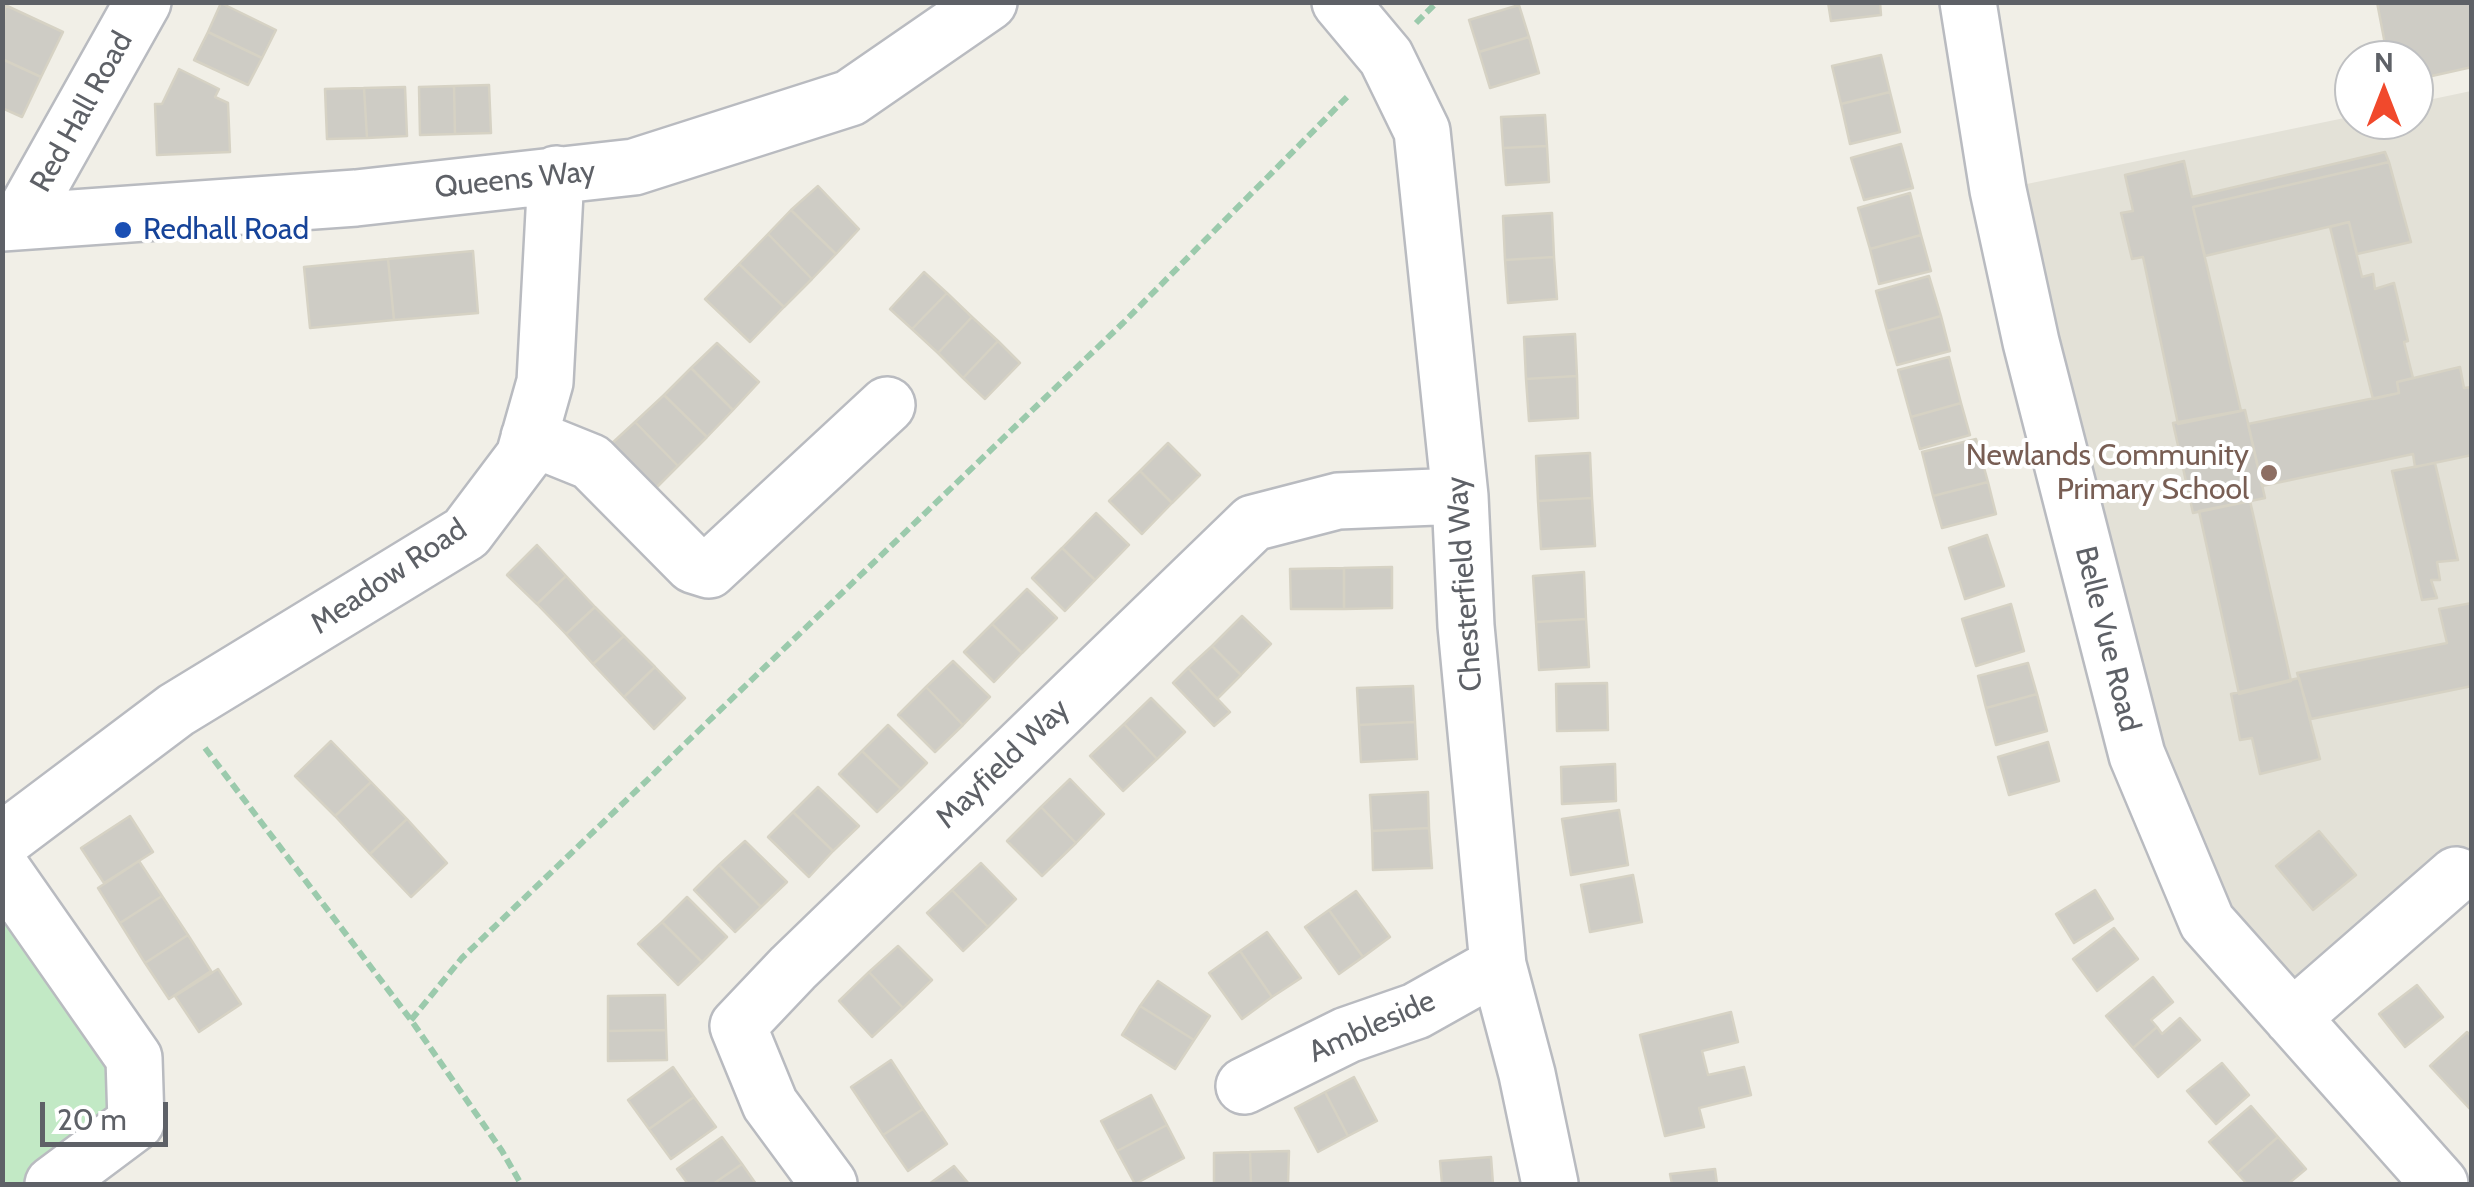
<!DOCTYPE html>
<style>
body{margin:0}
#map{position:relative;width:2474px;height:1187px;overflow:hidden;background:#f1efe7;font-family:Cabin,sans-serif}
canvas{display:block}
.frame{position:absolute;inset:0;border:5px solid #5e6167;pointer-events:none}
.north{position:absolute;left:2334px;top:40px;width:100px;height:100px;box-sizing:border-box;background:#fff;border:2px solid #bfc0c2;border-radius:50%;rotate:0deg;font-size:28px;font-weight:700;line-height:40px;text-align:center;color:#5e6167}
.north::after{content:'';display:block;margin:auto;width:35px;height:45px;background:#f1492c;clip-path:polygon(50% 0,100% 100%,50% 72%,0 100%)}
.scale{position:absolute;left:40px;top:1102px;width:128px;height:45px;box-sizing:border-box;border:5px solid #5e6167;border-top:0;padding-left:12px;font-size:30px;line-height:35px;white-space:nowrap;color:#5e6167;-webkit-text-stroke:8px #fff;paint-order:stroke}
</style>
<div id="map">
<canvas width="2474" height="1187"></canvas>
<div class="frame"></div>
<div class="north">N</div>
<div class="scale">20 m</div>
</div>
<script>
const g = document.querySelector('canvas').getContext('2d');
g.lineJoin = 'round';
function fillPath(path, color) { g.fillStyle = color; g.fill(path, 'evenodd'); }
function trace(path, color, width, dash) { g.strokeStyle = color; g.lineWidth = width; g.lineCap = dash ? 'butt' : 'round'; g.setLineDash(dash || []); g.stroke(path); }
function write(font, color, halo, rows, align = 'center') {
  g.font = font + ' Cabin,sans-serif'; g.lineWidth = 8; g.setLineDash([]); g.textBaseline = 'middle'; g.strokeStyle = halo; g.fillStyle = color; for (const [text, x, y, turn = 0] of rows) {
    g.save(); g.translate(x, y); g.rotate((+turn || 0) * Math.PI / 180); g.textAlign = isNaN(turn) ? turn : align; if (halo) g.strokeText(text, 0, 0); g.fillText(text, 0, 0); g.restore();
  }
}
const education = new Path2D(`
 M2471 91V866L2292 1018 2137 755 1998 190 2354 116V120H2414V103Z`);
const green = new Path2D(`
 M2 869 136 1122 53 1184H3Z`);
const building = new Path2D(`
 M1828 2H1880L1881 15 1831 21Z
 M2377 2H2472V67L2414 80V60H2388Z
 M221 3 276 30 262 58 208 32Z
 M5 5 63 32 41 77 2 59Z
 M1519 5 1529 37 1479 52 1469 20Z
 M208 32 262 58 248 85 194 60Z
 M1529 37 1539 73 1490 88 1479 52Z
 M1881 55 1890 92 1841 104 1832 66Z
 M2 59 41 77 22 117 2 108Z
 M179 69 219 89 215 97 228 103 230 152 157 155 155 104H162Z
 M489 85 491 133 455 134 454 86Z
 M454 86 455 134 420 135 419 87Z
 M405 87 407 136 367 138 364 88Z
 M364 88 367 138 327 139 325 89Z
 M1890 92 1900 132 1850 144 1841 104Z
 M1545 115 1547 146 1503 148 1501 117Z
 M1901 144 1913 188 1864 200 1851 158Z
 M1547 146 1549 182 1506 185 1503 148Z
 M2385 152 2389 162 2193 207 2241 411 2178 424 2143 257 2132 259 2121 213 2133 211 2125 175 2184 161 2192 197Z
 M2389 162 2411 242 2357 254 2349 222 2205 256 2193 207Z
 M818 186 859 229 836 254 791 210Z
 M1910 193 1921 235 1870 249 1858 208Z
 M791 210 836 254 812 279 768 234Z
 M1552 213 1554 257 1505 260 1503 216Z
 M2349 222 2362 277 2373 274 2375 289 2394 283 2408 341 2404 342 2413 378 2397 382 2399 393 2373 399 2330 227Z
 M768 234 812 279 784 307 739 264Z
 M1921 235 1931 271 1879 284 1870 249Z
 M473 251 478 313 394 320 388 259Z
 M1554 257 1557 299 1508 303 1505 260Z
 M388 259 394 320 310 328 304 267Z
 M739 264 784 307 750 342 705 299Z
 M924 272 947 293 912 329 890 309Z
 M1929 276 1941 316 1887 331 1876 291Z
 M947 293 972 317 938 353 912 329Z
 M1941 316 1950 351 1897 365 1887 331Z
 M972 317 998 341 963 378 938 353Z
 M1575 334 1577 376 1526 379 1524 337Z
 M998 341 1020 363 985 399 963 378Z
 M717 343 759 382 733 410 691 368Z
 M1949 357 1961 403 1911 417 1898 370Z
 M2460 367 2464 388 2472 387V455L2415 467 2413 454 2262 486 2248 424 2399 393 2397 382Z
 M691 368 733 410 707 437 664 395Z
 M1577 376 1578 418 1529 421 1526 379Z
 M664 395 707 437 678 466 635 422Z
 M1961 403 1970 435 1920 449 1911 417Z
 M2245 410 2265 498 2193 513 2173 423Z
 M635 422 678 466 653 491 609 446Z
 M1976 439 1988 482 1933 496 1922 452Z
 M1168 443 1200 475 1172 503 1140 471Z
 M1590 453 1592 498 1538 501 1536 456Z
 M2435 463 2458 560 2437 562 2440 580H2431L2437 598 2422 600 2392 471Z
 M1140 471 1172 503 1142 534 1109 501Z
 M1988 482 1996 514 1942 528 1933 496Z
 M1592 498 1595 546 1541 549 1538 501Z
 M2250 501 2291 681 2239 694 2199 511Z
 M1096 513 1129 545 1095 580 1062 548Z
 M1987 535 2004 586 1965 599 1949 548Z
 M537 545 566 576 537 604 507 575Z
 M1062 548 1095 580 1065 611 1032 578Z
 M1392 567V608L1344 609V568Z
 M1344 568V609H1291L1290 569Z
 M1584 572 1586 619 1536 622 1533 576Z
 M566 576 595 607 566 634 537 604Z
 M1027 589 1057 618 1022 653 992 624Z
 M2472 603V686L2311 719 2297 673 2447 643 2439 609Z
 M2011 604 2024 651 1976 666 1962 619Z
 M595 607 624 636 593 664 566 634Z
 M1242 616 1271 644 1241 675 1212 646Z
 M1586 619 1589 667 1539 670 1536 622Z
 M992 624 1022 653 994 682 964 652Z
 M624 636 655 667 624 697 593 664Z
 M1212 646 1241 675 1217 699 1188 668Z
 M953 661 990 697 963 725 926 687Z
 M2028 663 2037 694 1986 708 1978 676Z
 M655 667 685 698 654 729 624 697Z
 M1188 668 1230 712 1214 726 1173 683Z
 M2299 678 2320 759 2260 774 2252 738 2240 740 2231 694Z
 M1607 683 1608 730 1557 731 1556 684Z
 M1413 686 1415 722 1359 725 1357 688Z
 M926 687 963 725 935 752 898 715Z
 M2037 694 2047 731 1996 745 1986 708Z
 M1151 698 1185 732 1157 759 1124 724Z
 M1415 722 1417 759 1361 762 1359 725Z
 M1124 724 1157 759 1123 791 1090 756Z
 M888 725 927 763 901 789 862 751Z
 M331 741 371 782 335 816 295 776Z
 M2048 742 2059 781 2009 795 1998 757Z
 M862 751 901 789 877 812 839 774Z
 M1615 764 1616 801 1562 804 1561 767Z
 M1070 779 1104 814 1076 843 1041 807Z
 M371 782 407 819 370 854 335 816Z
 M818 787 859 826 833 851 793 812Z
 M1428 792 1429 828 1372 831 1370 795Z
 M1041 807 1076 843 1042 876 1007 841Z
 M1619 810 1628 865 1571 875 1562 819Z
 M793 812 833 851 809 877 768 837Z
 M130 816 153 852 104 883 81 848Z
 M407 819 447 863 411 897 370 854Z
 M1429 828 1432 868 1373 870 1372 831Z
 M2319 831 2356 875 2313 910 2276 866Z
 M745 841 787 882 761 907 719 865Z
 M139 861 162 896 120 923 98 888Z
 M981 863 1016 899 988 927 952 890Z
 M719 865 761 907 735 932 694 890Z
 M1633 875 1642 922 1590 932 1581 885Z
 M952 890 988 927 963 951 927 913Z
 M2095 890 2113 919 2074 943 2056 914Z
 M1356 891 1390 937 1363 957 1329 910Z
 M162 896 188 935 145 963 120 923Z
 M687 897 727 937 702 962 662 922Z
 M1329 910 1363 957 1339 974 1305 927Z
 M662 922 702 962 678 985 638 944Z
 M2114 928 2138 959 2097 991 2073 959Z
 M1267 932 1301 978 1272 997 1240 951Z
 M188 935 211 971 169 999 145 963Z
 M898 946 932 980 903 1008 869 972Z
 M1240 951 1272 997 1242 1019 1209 973Z
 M218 969 241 1004 199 1032 175 996Z
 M869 972 903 1008 872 1037 839 1001Z
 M2153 977 2173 1002 2151 1020 2157 1027 2133 1048 2106 1016Z
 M1158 981 1210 1016 1194 1040 1140 1006Z
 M2417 985 2443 1017 2405 1047 2379 1014Z
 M665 995 666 1030 608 1031V996Z
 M1140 1006 1194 1040 1175 1069 1122 1035Z
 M1731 1012 1738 1042 1702 1051 1708 1075 1744 1067 1751 1095 1699 1108 1704 1127 1665 1136 1640 1035Z
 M2180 1018 2200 1040 2158 1077 2133 1048 2157 1027 2162 1034Z
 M666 1030 667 1060 608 1061V1031Z
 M2467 1032 2472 1037V1105L2469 1108 2430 1066Z
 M891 1060 923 1109 883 1135 851 1087Z
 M2222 1063 2249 1095 2216 1124 2187 1091Z
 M673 1067 694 1097 649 1129 628 1100Z
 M1354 1077 1377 1121 1348 1136 1325 1092Z
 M1325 1092 1348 1136 1318 1152 1295 1108Z
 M1151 1095 1167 1125 1117 1151 1101 1121Z
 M694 1097 716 1127 671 1159 649 1129Z
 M2251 1106 2278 1137 2237 1173 2209 1142Z
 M923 1109 947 1144 908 1171 883 1135Z
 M1167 1125 1184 1158 1135 1184 1117 1151Z
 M722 1137 742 1164 713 1184H688L677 1169Z
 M2278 1137 2306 1169 2288 1184H2247L2237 1173Z
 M1289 1151 1288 1184H1251L1250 1152Z
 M1250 1152 1251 1184H1214V1153Z
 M1491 1157 1493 1184H1442L1440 1161Z
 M742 1164 756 1184H713Z
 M954 1166 969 1184H929Z
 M1715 1169 1717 1184H1672L1670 1174Z`);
const path = new Path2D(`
 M1416 23 1437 2
 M205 748 411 1020 502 1151 521 1184
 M411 1020 462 958 1123 323 1350 94`);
const minor = new Path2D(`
 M1340 2 1386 57 1422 131 1460 496 1466 626 1498 965 1527 1074 1550 1184
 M1968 2 1998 190 2031 342 2137 755 2207 922 2440 1184
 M20 221 143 2
 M2 223 356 198 634 167 850 98 989 2
 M529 437 591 462 693 565 709 570 887 405
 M2 841 176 710 466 533 524 456 545 382 556 174
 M2 869 134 1058 136 1122 53 1184
 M2292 1018 2456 875
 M1244 1086 1347 1035 1416 1011 1498 965
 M829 1184 770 1104 738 1026 793 968 1253 523 1338 501 1460 496`);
const markers = [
 [123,230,10,"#1a4fb4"],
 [2269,473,10,"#8d6e63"]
];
const streetNames = [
 ["Red Hall Road",82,112,-61],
 ["Queens Way",515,180,-6],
 ["Meadow Road",389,577,-34],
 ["Chesterfield Way",1465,584,-94],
 ["Belle Vue Road",2107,639,76],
 ["Mayfield Way",1003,764,-44],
 ["Ambleside",1372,1027,-24]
];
const transitNames = [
 ["Redhall Road",143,230]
];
const educationNames = [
 ["Newlands Community",2249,456],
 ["Primary School",2249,490]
];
fillPath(education, '#e3e1d7');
fillPath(green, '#c2e9c5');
fillPath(building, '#ceccc5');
trace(building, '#d6d2c4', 2.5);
trace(minor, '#b9bbc0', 60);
trace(path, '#9bcaac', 6, [10, 5]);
trace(minor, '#fff', 55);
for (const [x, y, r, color] of markers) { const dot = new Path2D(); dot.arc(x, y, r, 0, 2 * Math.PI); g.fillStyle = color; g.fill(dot); trace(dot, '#fff', 4); }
write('30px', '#5e6167', '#fff', streetNames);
write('30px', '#164399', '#fff', transitNames, 'left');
write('30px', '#785e54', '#fff', educationNames, 'right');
</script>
